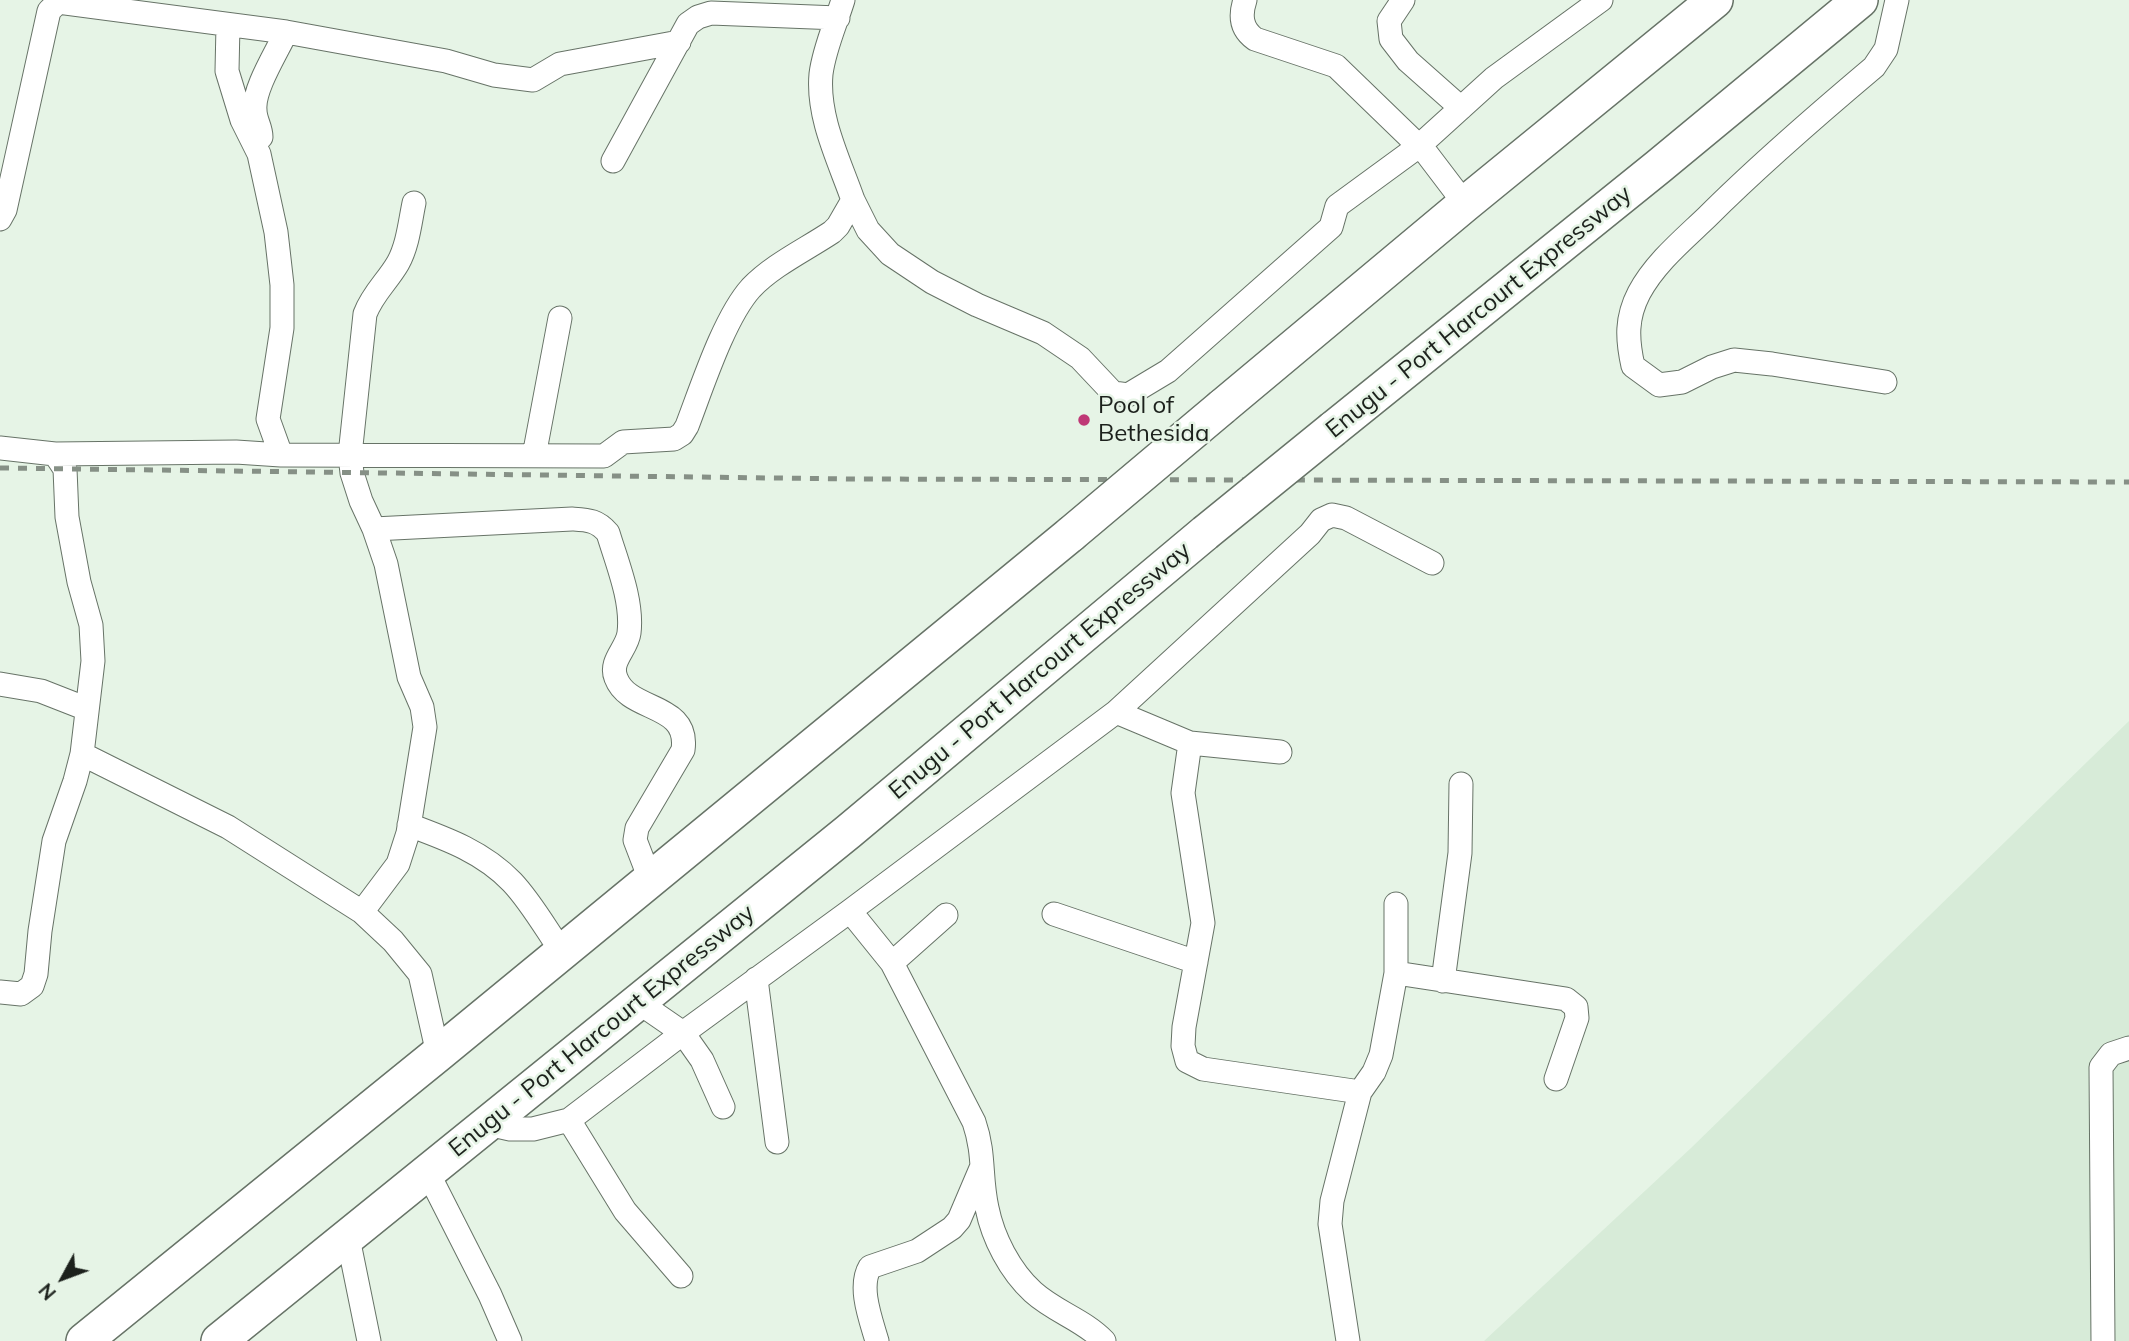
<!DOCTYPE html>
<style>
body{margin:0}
#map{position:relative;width:2129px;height:1341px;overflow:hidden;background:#e6f4e6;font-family:Mulish,sans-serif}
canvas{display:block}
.north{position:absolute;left:28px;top:1243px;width:70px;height:70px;-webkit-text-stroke:5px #e6f4e6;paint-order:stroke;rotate:229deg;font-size:19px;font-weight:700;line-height:28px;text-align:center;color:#1c211c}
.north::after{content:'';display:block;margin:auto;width:24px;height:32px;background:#1c211c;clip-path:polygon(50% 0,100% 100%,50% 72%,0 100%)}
</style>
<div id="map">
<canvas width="2129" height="1341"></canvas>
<div class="north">N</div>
</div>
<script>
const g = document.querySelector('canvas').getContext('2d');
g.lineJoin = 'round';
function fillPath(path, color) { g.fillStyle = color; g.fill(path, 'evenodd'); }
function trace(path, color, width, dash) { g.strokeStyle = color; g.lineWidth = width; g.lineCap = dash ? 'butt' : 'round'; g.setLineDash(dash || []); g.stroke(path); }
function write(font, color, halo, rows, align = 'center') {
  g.font = font + ' Mulish,sans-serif'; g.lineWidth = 5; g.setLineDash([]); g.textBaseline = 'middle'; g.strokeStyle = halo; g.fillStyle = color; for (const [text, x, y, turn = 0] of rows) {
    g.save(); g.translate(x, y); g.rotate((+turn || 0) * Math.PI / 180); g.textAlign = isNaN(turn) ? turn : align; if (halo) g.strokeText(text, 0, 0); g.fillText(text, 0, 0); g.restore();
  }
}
const built = new Path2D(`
 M2129 721V1341H1484L1691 1148Z`);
const minor = new Path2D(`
 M1245 0C1240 15 1241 29 1255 39L1336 66 1427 154 1465 204
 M1403 0 1389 21 1391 39 1408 61 1461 108
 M228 25 227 71 242 120 259 154 276 232 282 285V328L268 419 281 455
 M261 137C261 127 255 120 255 110 253 89 277 52 286 32
 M613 161 688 24 698 17 711 13 838 18
 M853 200 868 230 890 254 932 282 977 305 1043 333 1080 358 1113 393 1128 395 1168 371 1331 227 1337 206 1419 146 1494 78 1601 0
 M0 219 5 210 49 11 58 2 286 32 446 61 494 75 533 80 560 64 679 42
 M1885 382 1772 364 1734 360 1712 367 1682 382 1659 385 1633 366C1627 339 1626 318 1639 293 1655 263 1683 240 1707 217 1760 164 1817 115 1874 67L1886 49 1897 0
 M0 448 55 454 65 469 67 517 79 582 91 625 93 661 82 754 228 827 362 912 393 941 420 974 438 1054
 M55 454 236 452 281 455 604 456 623 442 674 439 682 434 687 426C702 387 724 318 751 288 773 265 805 250 832 232L838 226 853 200C839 160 817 117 821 74 824 49 836 23 843 0
 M534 456 560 318
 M374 529 572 519C588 520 597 520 608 533 617 563 633 601 629 633 627 649 609 661 616 678 629 713 690 702 683 750L637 828 635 840 650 879
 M0 684 41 691 87 709
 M1116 712 1190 743 1280 752
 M1190 743 1183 793 1203 923 1184 1027 1183 1046 1187 1061 1203 1069 1360 1092
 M409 825C447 839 483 852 512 882 531 902 546 929 562 952
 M850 911 892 963 974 1122C985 1154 980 1177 987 1208 993 1238 1010 1271 1033 1292 1055 1312 1084 1320 1104 1341
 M362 912 398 864 408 833 425 727 422 707 409 677 386 564 374 529 361 501 352 473 350 455 365 314C373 293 387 282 398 263 408 245 410 222 414 203
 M1054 914 1196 962
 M892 963 946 915
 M1396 973 1566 999 1576 1007 1577 1018 1556 1079
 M756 979 777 1142
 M1443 981 1460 853 1461 784
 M0 992 21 994 32 986 36 974 40 931 54 841 75 781 82 754
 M638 1002 683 1033 702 1060 723 1107
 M569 1120 625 1211 681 1276
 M488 1124 510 1129H533L569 1120 683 1033 850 911 1116 712 1310 534 1321 520 1332 515 1346 518 1432 563
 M428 1173 490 1295 510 1341
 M348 1238 369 1341
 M877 1341C871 1320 858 1287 870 1267L917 1251 952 1228 959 1220 982 1166
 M1348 1341 1330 1224 1332 1201 1360 1092 1374 1072 1381 1055 1396 973V904
 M2103 1341 2101 1067 2111 1054 2129 1048`);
const highway = new Path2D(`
 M1222 407 1465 204 1715 0
 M1333 429 1658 167 1860 0
 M84 1341 438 1054 1071 534
 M219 1341 848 832 1205 533`);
const rail = new Path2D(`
 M0 468 851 479 2129 482`);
const highwayBridge = new Path2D(`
 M1205 533 1333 429
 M1071 534 1222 407`);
const markers = [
 [1084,420,7,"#bf3876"]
];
const streetNames = [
 ["Enugu - Port Harcourt Expressway",1479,312,-39],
 ["Enugu - Port Harcourt Expressway",1040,671,-40],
 ["Enugu - Port Harcourt Expressway",602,1031,-39]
];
const poiNames = [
 ["Pool of",1098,406],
 ["Bethesida",1098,434]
];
fillPath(built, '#d7ebd8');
trace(minor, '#677367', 25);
trace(highway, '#677367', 38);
trace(minor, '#fff', 23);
trace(highway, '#fff', 35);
trace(rail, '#869086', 5, [9, 9]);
trace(highwayBridge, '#677367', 38, []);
trace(highwayBridge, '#fff', 35);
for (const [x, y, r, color] of markers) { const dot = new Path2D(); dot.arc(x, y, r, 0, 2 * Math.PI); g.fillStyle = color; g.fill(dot); trace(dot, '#e6f4e6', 2.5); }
write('24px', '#1c211c', '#e6f4e6', streetNames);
write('24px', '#1c211c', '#e6f4e6', poiNames, 'left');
</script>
